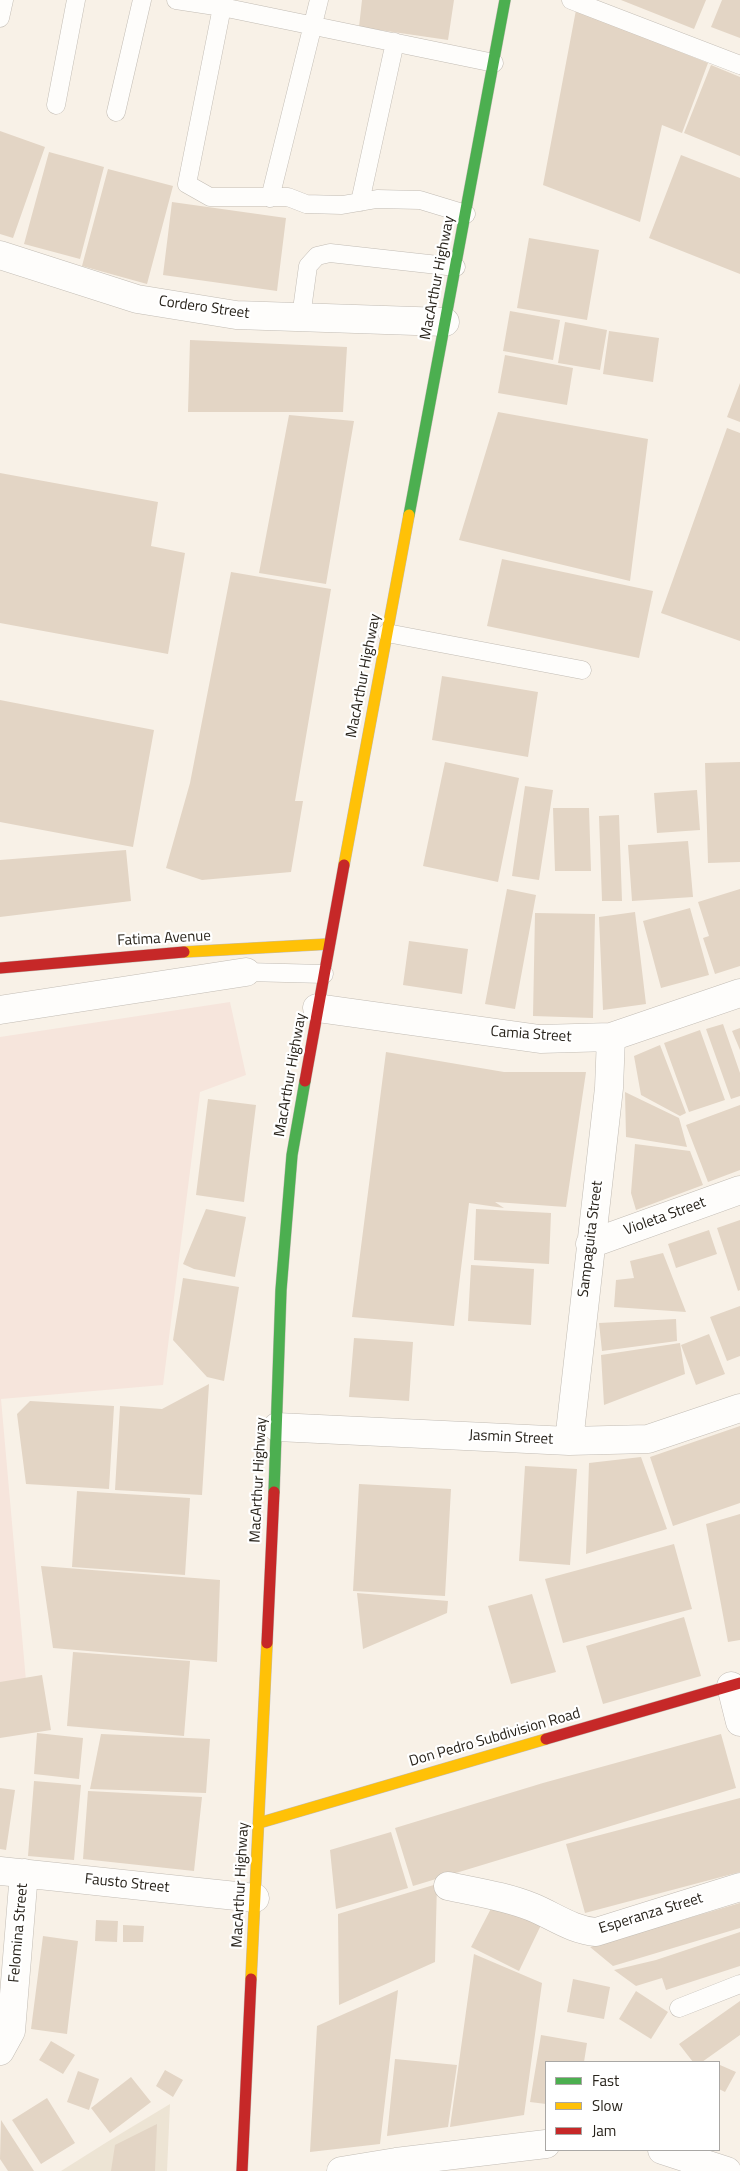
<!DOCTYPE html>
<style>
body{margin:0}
#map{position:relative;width:740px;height:2171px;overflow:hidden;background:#f8f1e7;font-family:"Titillium Web",sans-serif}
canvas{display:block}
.legend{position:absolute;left:545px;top:2061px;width:175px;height:90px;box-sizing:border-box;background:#fff;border:1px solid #a9a7a4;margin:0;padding:6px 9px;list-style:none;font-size:15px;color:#28231b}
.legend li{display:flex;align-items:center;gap:10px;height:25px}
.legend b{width:25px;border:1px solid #a9a7a4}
</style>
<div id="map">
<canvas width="740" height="2171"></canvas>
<ul class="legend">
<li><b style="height:6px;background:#4caf50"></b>Fast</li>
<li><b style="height:6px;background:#ffc107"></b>Slow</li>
<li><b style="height:6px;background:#c62828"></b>Jam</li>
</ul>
</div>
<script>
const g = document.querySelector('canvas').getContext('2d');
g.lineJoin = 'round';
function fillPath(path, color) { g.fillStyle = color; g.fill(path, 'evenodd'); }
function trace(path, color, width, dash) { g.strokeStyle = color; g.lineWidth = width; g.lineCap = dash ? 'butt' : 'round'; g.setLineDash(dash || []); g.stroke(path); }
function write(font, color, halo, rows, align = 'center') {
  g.font = font + ' "Titillium Web",sans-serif'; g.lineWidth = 4.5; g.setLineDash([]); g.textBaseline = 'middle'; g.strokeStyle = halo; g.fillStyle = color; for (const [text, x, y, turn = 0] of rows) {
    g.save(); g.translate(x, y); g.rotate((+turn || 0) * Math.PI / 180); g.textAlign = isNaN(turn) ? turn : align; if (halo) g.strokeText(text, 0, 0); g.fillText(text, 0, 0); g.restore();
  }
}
const industrial = new Path2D(`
 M170 2104 167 2171H61L107 2142Z`);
const education = new Path2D(`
 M230 1002 246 1075 200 1092 163 1385 1 1399 30 1726 0 1730V1037Z`);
const building = new Path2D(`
 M362 0H454L448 40 359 27Z
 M621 0H706L694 29Z
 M722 0H740V38L711 27Z
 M576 10 708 63 682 133 662 125 640 222 543 185Z
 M711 65 740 77V156L684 133Z
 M0 131 45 147 13 238 0 234Z
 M49 152 104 167 80 259 24 244Z
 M681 155 740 178V274L649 238Z
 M108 169 173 186 147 284 82 266Z
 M172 202 286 218 277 291 163 275Z
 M529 238 599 250 587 320 517 308Z
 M510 311 560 320 553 360 503 351Z
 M565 322 607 330 600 370 558 363Z
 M609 331 659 338 653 382 603 374Z
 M190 340 347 347 343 412H188Z
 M505 355 573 368 567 405 498 393Z
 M740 383V422L727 417Z
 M498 412 648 439 630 581 459 540Z
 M289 415 354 421 326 584 259 573Z
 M727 428 740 433V641L661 613Z
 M0 473 158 502 151 546 185 553 168 654 0 623Z
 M502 559 653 591 639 658 487 626Z
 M231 572 331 589 295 801H303L291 872 202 880 166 868 190 783Z
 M442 676 538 692 528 757 432 740Z
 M0 700 154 730 133 847 0 822Z
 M445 762 519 778 498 882 423 866Z
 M740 762V862L708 863 705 763Z
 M525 786 553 790 539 880 512 876Z
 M697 790 700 830 657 833 654 793Z
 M553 808H589L591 871H555Z
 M619 815 622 901H602L599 816Z
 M688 841 693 897 632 901 628 845Z
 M126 850 131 901 0 917V860Z
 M507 889 536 895 515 1009 485 1004Z
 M740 889V966L715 974 703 938 709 936 698 902Z
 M690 908 709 975 661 988 643 921Z
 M635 912 646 1004 603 1010 599 917Z
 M535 913 595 914 593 1018 533 1016Z
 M409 941 468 949 462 994 403 985Z
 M723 1024 740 1073V1096L731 1099 706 1029Z
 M740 1028V1050L732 1031Z
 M700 1030 725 1100 689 1112 664 1043Z
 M660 1045 686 1113 680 1116 641 1095 634 1056Z
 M386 1052 504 1072H586L566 1207 495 1202 504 1208 469 1203 454 1326 352 1317Z
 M625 1092 679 1118 687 1147 626 1137Z
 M208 1099 256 1105 244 1202 196 1195Z
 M740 1105V1170L708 1182 686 1125Z
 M635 1144 690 1151 703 1185 636 1210 631 1193Z
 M206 1209 246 1217 235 1277 194 1269 183 1264Z
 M476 1209 551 1213 549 1264 474 1260Z
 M740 1220V1290L738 1291 717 1228Z
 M709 1230 717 1254 676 1268 668 1244Z
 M663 1253 686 1312 614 1307 616 1280 634 1278 630 1261Z
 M471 1265 534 1269 531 1325 468 1321Z
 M183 1278 239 1287 224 1381 207 1377 173 1340Z
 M740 1306V1356L727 1361 710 1317Z
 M676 1319 677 1341 602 1351 599 1323Z
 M709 1334 725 1374 696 1385 681 1345Z
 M354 1338 413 1342 409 1401 349 1397Z
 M680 1343 685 1374 604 1405 601 1355Z
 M209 1384 202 1495 115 1490 120 1406 162 1409Z
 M30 1401 114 1406 109 1489 26 1484 17 1414Z
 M740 1426V1503L673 1526 650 1457Z
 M641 1457 667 1529 586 1554 589 1463Z
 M525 1466 577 1469 570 1565 519 1561Z
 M359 1484 451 1489 445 1596 353 1591Z
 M77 1491 190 1498 185 1575 72 1567Z
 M740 1514V1640L728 1642 706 1524Z
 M674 1544 692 1609 563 1643 545 1579Z
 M41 1566 220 1580 217 1662 53 1648Z
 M357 1593 448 1601 447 1613 363 1649Z
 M532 1594 556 1672 511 1684 488 1606Z
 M684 1617 701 1676 603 1704 586 1646Z
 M73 1652 190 1661 184 1736 67 1726Z
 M42 1675 51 1730 0 1738V1682Z
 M37 1733 83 1738 79 1779 34 1774Z
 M101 1734 210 1739 206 1793 90 1789Z
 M721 1734 736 1788 413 1886 395 1828 543 1783Z
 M34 1781 81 1785 74 1860 28 1856Z
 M0 1788 15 1790 6 1850 0 1849Z
 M88 1791 202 1797 194 1871 83 1859Z
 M740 1798V1872L585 1913 566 1844Z
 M391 1832 408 1888 336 1909 330 1850Z
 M437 1884 435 1962 339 2005 338 1914Z
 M496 1899 542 1923 519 1971 471 1947Z
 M740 1903V1928L613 1966 590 1947Z
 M96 1920 118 1921 117 1942 95 1941Z
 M123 1925 144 1926 143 1942H123Z
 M740 1932V1966L666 1990 662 1978 636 1986 614 1970 656 1960Z
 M43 1936 78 1941 67 2034 31 2029Z
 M474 1954 542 1983 524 2115 450 2127Z
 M573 1979 610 1987 604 2019 567 2012Z
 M398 1990 380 2144 310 2152 317 2026Z
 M636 1991 668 2012 651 2039 619 2019Z
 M740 2001V2035L702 2062H693L679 2044Z
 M541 2035 587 2043 584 2062H546V2104L530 2102Z
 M51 2041 75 2055 63 2074 39 2060Z
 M395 2059 457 2065 448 2127 387 2136Z
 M720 2065 736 2072 725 2092 719 2089Z
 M165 2070 183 2080 173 2097 156 2086Z
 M78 2071 99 2079 89 2110 67 2102Z
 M131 2077 151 2102 110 2133 91 2108Z
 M47 2098 75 2143 41 2164 12 2120Z
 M1 2120 34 2171H8L0 2159Z
 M157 2124 155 2171H111L115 2145Z`);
const lane = new Path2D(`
 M176 0 222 7 187 184 210 197H288L306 204 342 205 377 199 420 200 466 214
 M571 0 740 65
 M222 7 494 63
 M0 18 4 0
 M56 105 76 0
 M116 112 142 0
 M270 198 319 0
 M360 202 395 42
 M301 317 308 266 317 256 330 253 456 267
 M387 633 582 670
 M246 972 324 974
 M679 2008 740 1984`);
const street = new Path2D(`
 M0 255 137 299 236 315 445 322
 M317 1008 540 1039 611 1037 740 993
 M0 1010 246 972
 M590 1244 740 1190
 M277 1427 569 1441 648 1439 740 1408
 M569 1441 609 1088 611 1037
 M731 1686 740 1722
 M0 1871 255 1898
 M448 1886C476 1892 505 1896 532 1907 554 1916 572 1930 596 1932L740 1887
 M0 2051 11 2031 24 1873
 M662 2150 727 2171
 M341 2171 396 2162 546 2144`);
const fast = new Path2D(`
 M409 515 505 0
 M274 1492 281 1290 292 1155 305 1081`);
const slow = new Path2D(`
 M344 865 409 515
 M184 952 329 944
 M259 1823 546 1739
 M251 1979 267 1643`);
const jam = new Path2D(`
 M0 968 184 952
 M305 1081 344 865
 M267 1643 274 1492
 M546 1739 740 1683
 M242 2171 251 1979`);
const streetNames = [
 ["MacArthur Highway",438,278,-79],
 ["Cordero Street",204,308,8],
 ["MacArthur Highway",364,676,-79],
 ["Fatima Avenue",164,939,-3],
 ["Camia Street",531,1035,4],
 ["MacArthur Highway",291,1075,-80],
 ["Violeta Street",665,1217,-20],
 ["Sampaguita Street",591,1239,-83],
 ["Jasmin Street",511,1438,3],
 ["MacArthur Highway",259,1480,-87],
 ["Don Pedro Subdivision Road",495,1738,-16],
 ["Fausto Street",127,1884,6],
 ["MacArthur Highway",241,1885,-87],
 ["Esperanza Street",651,1914,-17],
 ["Felomina Street",19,1933,-85]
];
fillPath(industrial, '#ede4d4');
fillPath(education, '#f6e5dc');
fillPath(building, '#e3d5c5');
trace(lane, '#c2bcb4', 19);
trace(street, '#c2bcb4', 29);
trace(fast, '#c2bcb4', 12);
trace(slow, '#c2bcb4', 12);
trace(jam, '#c2bcb4', 12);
trace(lane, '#fefdfb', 18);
trace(street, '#fefdfb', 28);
trace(fast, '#4caf50', 11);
trace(slow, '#ffc107', 11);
trace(jam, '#c62828', 11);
write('15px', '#28231b', '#fff', streetNames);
</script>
